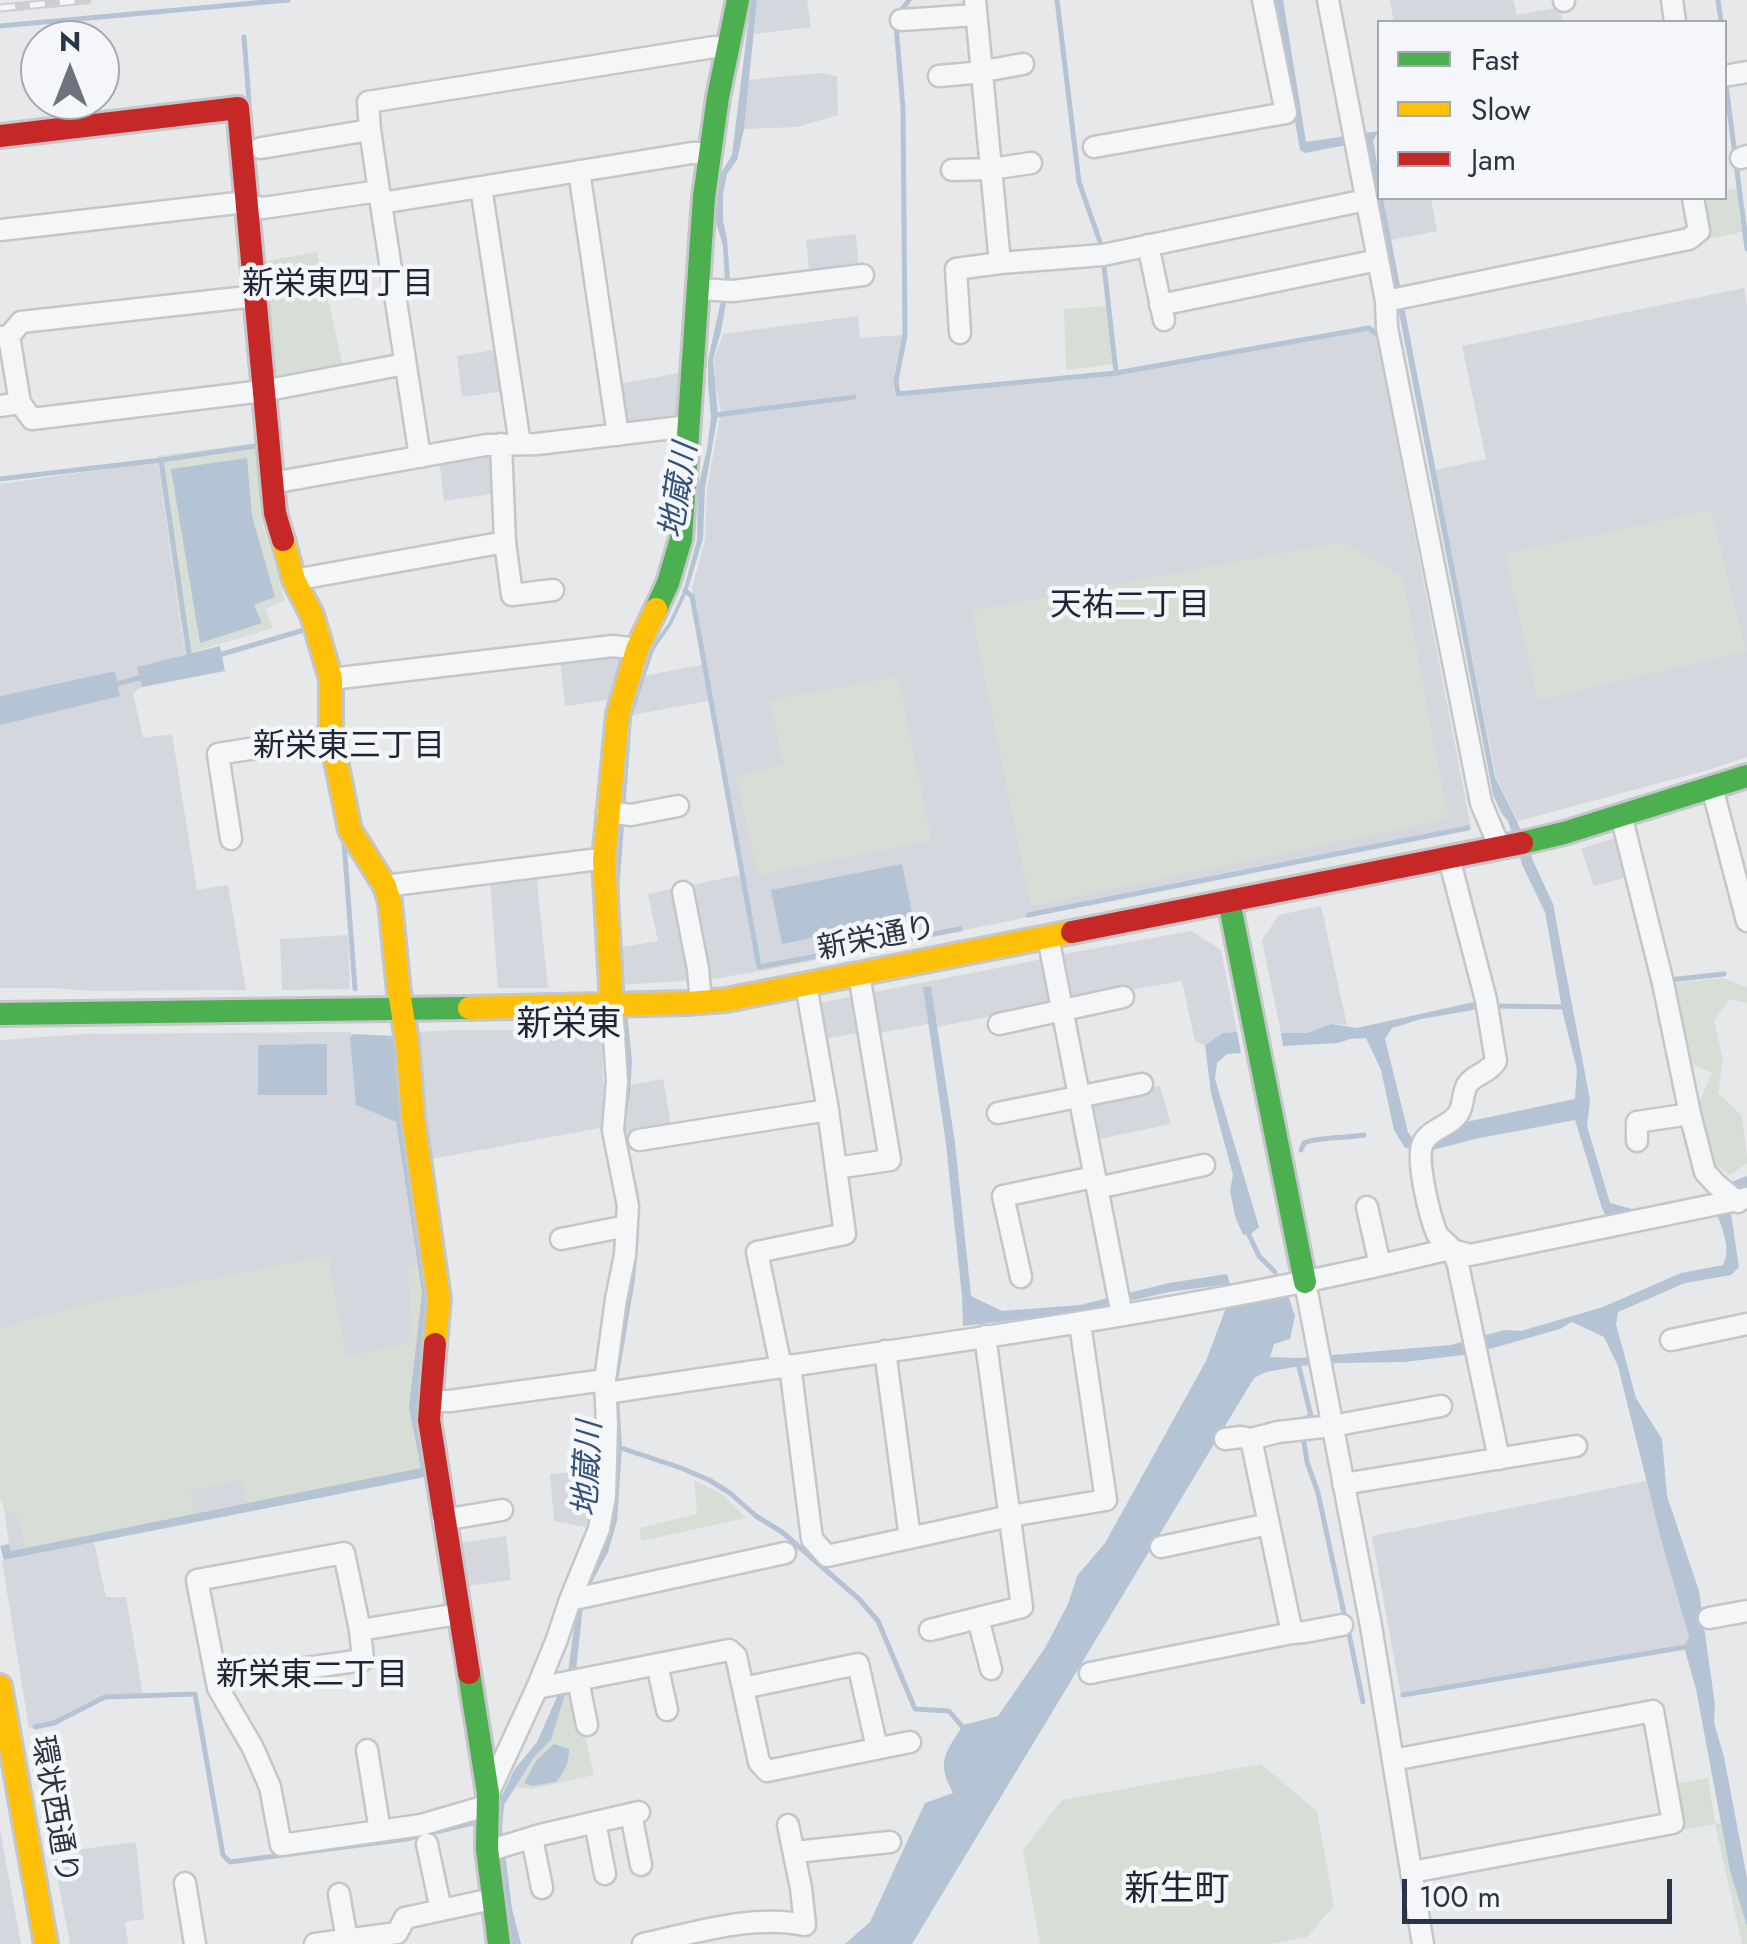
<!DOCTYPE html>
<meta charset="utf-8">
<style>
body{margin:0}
#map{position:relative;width:1747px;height:1944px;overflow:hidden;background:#e6e8ea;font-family:Jost,sans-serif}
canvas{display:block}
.legend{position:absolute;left:1377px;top:20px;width:350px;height:180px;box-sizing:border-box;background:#f4f6f9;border:2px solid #a4a8b1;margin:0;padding:12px 18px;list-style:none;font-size:30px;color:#2b3445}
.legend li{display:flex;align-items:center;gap:20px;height:50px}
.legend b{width:50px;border:2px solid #a4a8b1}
.north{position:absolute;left:20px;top:20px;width:100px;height:100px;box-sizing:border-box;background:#f4f6f9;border:2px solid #a4a8b1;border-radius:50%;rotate:0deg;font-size:28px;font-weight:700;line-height:40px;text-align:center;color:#2b3445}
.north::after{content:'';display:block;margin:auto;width:35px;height:45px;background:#6c737f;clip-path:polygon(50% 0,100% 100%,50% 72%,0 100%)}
.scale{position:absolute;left:1402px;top:1879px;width:270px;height:45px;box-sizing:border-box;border:5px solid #2b3445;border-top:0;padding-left:12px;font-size:30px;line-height:35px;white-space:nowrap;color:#2b3445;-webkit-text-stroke:8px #f4f6f9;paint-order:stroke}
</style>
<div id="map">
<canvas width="1747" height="1944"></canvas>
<ul class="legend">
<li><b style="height:12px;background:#4caf50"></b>Fast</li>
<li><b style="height:12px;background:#ffc107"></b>Slow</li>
<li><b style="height:12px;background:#c62828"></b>Jam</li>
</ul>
<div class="north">N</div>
<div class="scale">100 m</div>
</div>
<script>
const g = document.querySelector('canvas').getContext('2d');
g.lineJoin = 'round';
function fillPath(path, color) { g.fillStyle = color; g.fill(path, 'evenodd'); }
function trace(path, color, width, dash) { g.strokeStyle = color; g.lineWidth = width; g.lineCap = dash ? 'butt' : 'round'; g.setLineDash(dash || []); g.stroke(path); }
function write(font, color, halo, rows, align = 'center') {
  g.font = font + ' Jost,"Noto Sans JP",sans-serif'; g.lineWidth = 9; g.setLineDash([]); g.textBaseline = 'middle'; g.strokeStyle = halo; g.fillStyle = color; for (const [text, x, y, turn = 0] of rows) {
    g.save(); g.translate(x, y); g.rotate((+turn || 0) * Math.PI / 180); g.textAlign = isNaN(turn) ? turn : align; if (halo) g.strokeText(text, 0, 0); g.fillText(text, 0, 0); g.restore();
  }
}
const built = new Path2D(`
 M757 0H807L811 27 754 34Z
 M1390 0H1513L1517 15 1560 7 1563 22H1394Z
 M821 73 837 76 838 115 797 127 744 129 748 80Z
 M1383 198H1431L1437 231 1391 240Z
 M856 234 859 271 810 277 806 240Z
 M1744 288 1747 306V757L1708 770 1518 821 1496 777 1435 470 1486 459 1462 346Z
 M858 316 860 338 903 335 894 375V393L897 396 1117 374 1369 330 1376 335 1471 828 761 971 712 979 618 985 617 948 658 941 648 894 744 874 712 700 628 716 639 677 705 664 692 588 705 540 707 489 721 412 715 382 714 359 723 334Z
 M500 349 506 391 462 397 457 356Z
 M679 373 676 420 624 425 619 384Z
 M486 452 495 456 498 493 444 501 439 460Z
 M158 462 184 655 138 667 142 687 133 693 143 738 172 734 197 890 228 885 246 990 93 991 53 988H0V724L120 695 114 671 0 696V484Z
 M613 653 621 658 608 700 565 706 560 659Z
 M1621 836 1631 876 1594 886 1581 849Z
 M536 872 548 988H498L490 877Z
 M1321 906 1347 1025 1331 1024 1307 1033H1281L1262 940 1279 915Z
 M1191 931 1221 950 1237 1032 1223 1033 1205 1045 1195 1041 1182 981 1135 989 1067 1005 1059 955Z
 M348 935 350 989 282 990 280 939Z
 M1043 959 1051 1004 937 1027 928 1024 875 1034 864 1032 824 1039 819 1003Z
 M456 1030H602L603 1083 610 1085 605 1127 426 1160 413 1032Z
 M351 1032 356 1105 396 1122 422 1293 413 1433 421 1468 10 1551 4 1509 2 1502 0 1501V1040L85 1034Z
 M663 1079 672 1130 626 1138V1116L630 1085Z
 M1160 1086 1171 1124 1094 1140 1087 1102Z
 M599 1470 591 1528 554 1521 550 1474Z
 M1646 1481 1689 1637 1685 1649 1401 1697 1372 1536Z
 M506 1536 511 1580 460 1587 453 1544Z
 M94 1542 106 1597H126L143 1695 105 1697 54 1723 29 1728 2 1561Z
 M0 1829 16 1917 21 1944H0Z
 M136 1842 144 1919 125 1922 128 1944H70L53 1853Z`);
const green = new Path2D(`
 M1737 188 1742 232 1707 239 1699 198H1724L1725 191Z
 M317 252 344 370 277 382 265 261Z
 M1107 306 1113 364 1066 370 1064 309Z
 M258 443 260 515 285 601 265 609 273 628 184 655 157 456Z
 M1711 510 1746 651 1538 700 1505 554Z
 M1344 542 1403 577 1448 819 1031 906 971 611Z
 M898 677 931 839 933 840 758 875 736 776 783 765 770 700Z
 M1722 978 1747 987V1003L1730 999 1714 1020 1723 1060 1718 1093 1742 1116 1747 1157V1163L1730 1175 1713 1163 1699 1103 1712 1073 1693 1064 1673 983Z
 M328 1256 346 1357 406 1344 412 1334 408 1267 418 1265 422 1293 409 1408 421 1468 247 1504 242 1480 191 1490 194 1514 26 1548 17 1515 4 1509 2 1502 0 1501V1328L101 1301Z
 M694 1480 723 1495 746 1518 641 1541 640 1528 697 1514Z
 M566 1692 576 1698 594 1775 532 1789 514 1787 534 1757 551 1740Z
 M1261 1764 1317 1811 1334 1906 1307 1937 1270 1944H1040L1023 1850 1062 1800Z
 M1708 1778 1715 1823 1721 1824 1730 1871 1747 1926V1944H1742L1715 1824 1681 1830 1675 1784Z`);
const water = new Path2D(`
 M751 0H757L744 129 737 160 727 174 723 195V221L727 239 730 280 721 331 713 360 718 414 705 488 703 539 687 592 672 624 654 650 632 717 619 892 624 984 632 1060 630 1095 626 1116V1138L639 1196V1235L635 1279 618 1381 622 1448 617 1521 608 1552 591 1584 583 1606 576 1671 564 1698 551 1740 534 1757 504 1805 502 1829 512 1909 521 1944H510L496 1809 514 1770 537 1742 568 1672 576 1613 583 1584 611 1520 616 1448 613 1381 627 1062 619 984 615 893 629 715 650 649 669 622 683 592 697 540 698 488 707 449 711 418 708 384V360L725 282 723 246 716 222 720 175 732 155Z
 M1274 0H1283L1306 142 1379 131 1373 140 1379 176 1380 198H1383L1495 777 1516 819 1534 863 1553 904 1590 1100 1587 1126 1610 1203 1632 1209 1711 1194 1728 1183 1747 1176V1187L1732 1194 1731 1214 1739 1267 1731 1275 1685 1283 1618 1312 1616 1324 1636 1398 1662 1439 1667 1496 1699 1591 1715 1705 1714 1723 1724 1757 1747 1878V1926L1730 1871 1696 1689 1684 1647 1689 1637 1661 1539 1618 1366 1604 1337 1572 1322 1560 1329 1472 1354 1404 1362 1337 1363 1300 1366 1266 1372 1254 1378 912 1944H845L870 1922 925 1803 953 1793C936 1761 945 1754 963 1725L998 1716 1045 1648 1068 1604 1077 1576 1105 1543 1206 1361 1227 1305 1221 1285 1169 1292 1078 1313 963 1326 962 1296 946 1144 923 987H931L955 1143 971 1296 1002 1311 1080 1305 1169 1283 1227 1274 1235 1301 1287 1292 1295 1316 1290 1339 1274 1344 1270 1357 1297 1358 1451 1345 1504 1330 1521 1331 1603 1307 1681 1273 1723 1265C1733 1247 1719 1221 1712 1202L1608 1221 1602 1208 1575 1120 1475 1139 1429 1151 1405 1148 1394 1130 1381 1070 1366 1038 1350 1039 1338 1043 1283 1046 1281 1033H1307L1331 1024 1357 1028 1474 1002 1479 1009 1421 1019 1392 1028 1385 1039 1408 1132 1415 1143 1429 1144 1466 1122 1575 1099 1577 1070 1563 1014 1545 912 1523 867 1508 821 1502 814 1493 795 1490 778 1366 144 1362 142 1305 153 1300 150Z
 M247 458 252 516 275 597 254 605 262 623 200 643 171 469Z
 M220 646 225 671 142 687 137 667Z
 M115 671 120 696 0 725V696Z
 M902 864 913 917 782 944 771 890Z
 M1237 1032 1241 1053 1227 1054 1217 1063 1215 1079 1259 1227 1251 1234 1243 1235 1235 1216 1230 1190 1233 1175 1211 1093 1205 1045 1223 1033Z
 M353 1034 396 1036 431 1293 430 1476 4 1560 0 1546 9 1544 11 1551 421 1468 409 1408 422 1293 396 1122 356 1105 350 1037Z
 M327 1044V1095H258V1045Z
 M554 1744 569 1749C569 1763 565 1771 556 1782L532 1786 524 1783 536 1761Z`);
const stream = new Path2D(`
 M1057 0 1079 182 1100 242
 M1718 0 1721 22
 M898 15 909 0
 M896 25 903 109 905 335 896 381 898 394 1116 373 1369 328 1378 335
 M0 26 288 0
 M244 37 249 101
 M1724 55V69
 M1726 85 1747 249
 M1104 266 1116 372
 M715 415 854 397
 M0 479 161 460
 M685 591 692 596 759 967 960 929
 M189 654 161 460 256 446
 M219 655 304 630
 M113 685 146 676
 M344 842 355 989
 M1028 915 1468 828
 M1670 983 1669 980 1724 974
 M1495 1006 1567 1007
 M1301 1150 1304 1143C1317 1137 1348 1138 1364 1135
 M1246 1229 1259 1256 1275 1272
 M1298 1363 1311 1416 1301 1421
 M1304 1442 1307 1462 1318 1493 1345 1618
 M618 1447 681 1468 709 1480 730 1493 756 1516 782 1532 859 1599 878 1621 915 1709 949 1711 965 1730
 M1348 1629 1363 1702
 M1403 1695 1691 1646
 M35 1727 54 1723 105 1697 195 1694 223 1855 230 1862 406 1839 477 1822`);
const street = new Path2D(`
 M975 0 1000 263 1103 255 1366 200
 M1328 0 1386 301 1387 328 1481 803 1500 848
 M1564 0V1
 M1672 0 1675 22
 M901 20 976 15
 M939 76 973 73 1023 64
 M1724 76 1747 72
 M1094 147 1286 113 1263 0
 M261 148 370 130
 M1741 158 1747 156
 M952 170 991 169 1031 163
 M579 171 618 435
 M481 187 520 444
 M379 191 370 130 368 102 714 47 728 48
 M381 203 692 153H709
 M0 230 237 203 263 208 379 191 420 457
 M1148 245 1164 320
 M698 289 733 291 863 275
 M1386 301 1689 239 1699 231 1693 198
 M1160 305 1378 260
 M960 333 956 269 1000 263
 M9 336 20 403
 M0 337 9 336 21 322 256 296
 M0 406 20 403 32 419 263 391 405 364
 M272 483 486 445 537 444 690 426
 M505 542 512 595 553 590
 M294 580 505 542 501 444
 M331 679 613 646 637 649
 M1712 787 1747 921
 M607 812 631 815 678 806
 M1621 815 1663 983 1690 1114 1705 1172 1716 1184 1738 1202
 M231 839 218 754 331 736
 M1449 858 1486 1000 1496 1061C1489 1073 1474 1074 1467 1085 1462 1094 1464 1106 1458 1114 1449 1127 1430 1129 1423 1143 1415 1159 1430 1217 1437 1234 1441 1240 1449 1244 1453 1251 1455 1255 1456 1260 1458 1265L1499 1459
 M385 886 591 860H604
 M683 892 698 969 701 1002
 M1048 937 1122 1315
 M999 1024 1123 997
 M998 1113 1142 1084
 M639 1140 828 1110
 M1637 1141V1122L1690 1114
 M836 1168 890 1160 859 974
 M1097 1188 1204 1165
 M1367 1207 1380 1265
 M561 1239 627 1226
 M1021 1277 1003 1196 1094 1177
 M1305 1282 1371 1626 1423 1944
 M1671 1340 1747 1324
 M885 1351 910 1538
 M790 1365 812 1539 827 1556 1010 1516 1106 1500 1080 1324
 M781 1367 757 1252 845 1234 828 1110 806 985
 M606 1393C885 1350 1167 1318 1441 1251L1452 1250 1470 1255 1747 1198
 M431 1401H450L605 1380
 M1225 1439 1241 1437 1251 1439 1278 1432 1332 1426 1441 1406
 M1343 1484 1576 1446
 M443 1520 502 1510
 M1161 1547 1269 1524
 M570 1600 785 1553
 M978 1618 991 1669
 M1709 1618 1747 1611
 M360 1630 458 1614
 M930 1630 1022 1607 985 1336
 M1292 1633 1305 1632 1342 1625
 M657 1664 667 1710
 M285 1671 363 1660 360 1630 344 1553 197 1580 218 1688 253 1748 270 1787 281 1845 421 1825 486 1806
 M1090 1673 1292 1633 1251 1439
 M578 1680 587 1725
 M537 1688 729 1650 736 1656 759 1762 767 1771 910 1742
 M743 1688 858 1664 877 1748
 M367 1750 380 1831
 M1393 1760 1653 1711 1673 1823 1412 1872
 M489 1792 537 1688 557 1639 570 1600 599 1529 605 1496 607 1425 605 1380 616 1299 625 1255 628 1206 613 1130 617 1082 612 1005
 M631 1814 641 1865
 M595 1822 605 1874
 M532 1838 542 1888
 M427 1844 441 1910
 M488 1851 540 1835 639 1812
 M795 1852 890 1842
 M185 1883 195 1944
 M339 1894 347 1940
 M315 1944 397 1933 405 1918 492 1899
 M643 1944C695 1933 751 1914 805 1925L801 1888 788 1825`);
const fast = new Path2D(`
 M656 609 668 583 681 539 704 197 718 97 738 0
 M1522 843 1564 833 1747 776
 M1229 901 1305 1282
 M0 1014 469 1008
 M469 1673 488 1793 487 1849 499 1944`);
const slow = new Path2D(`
 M283 540 294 580 312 615 331 679V736L350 830 385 886 390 902 399 992 407 1041 413 1117 439 1299 435 1344
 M612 1005 604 860 618 714 637 649 656 609
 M469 1008 688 1003 726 1000 1072 932
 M0 1686 46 1944`);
const jam = new Path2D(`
 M0 136 238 108 275 513 283 540
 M1072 932 1522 843
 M435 1344 429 1420 469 1673`);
const rail = new Path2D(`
 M0 8 87 0`);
const streetNames = [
 ["新栄通り",877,940,-11],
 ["環状西通り",53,1810,80]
];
const neighbourhoodNames = [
 ["新栄東四丁目",338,286],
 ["天祐二丁目",1130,607],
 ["新栄東三丁目",349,748],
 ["新栄東二丁目",312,1677]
];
const waterNames = [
 ["地蔵川",681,491,-81],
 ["地蔵川",590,1469,-87]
];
const quarterNames = [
 ["新栄東",569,1027],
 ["新生町",1177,1892]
];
fillPath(built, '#d4d7dd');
fillPath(green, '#d6ded6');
fillPath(water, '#b4c4d5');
trace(stream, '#b4c4d5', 5);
trace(street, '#c4c6c8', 25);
trace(fast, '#c4c6c8', 28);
trace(slow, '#c4c6c8', 28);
trace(jam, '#c4c6c8', 28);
trace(street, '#f5f6f7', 20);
trace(fast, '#4caf50', 22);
trace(slow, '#ffc107', 22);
trace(jam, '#c62828', 22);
trace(rail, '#cecfd2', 9);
trace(rail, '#f4f6f9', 5, [15]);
write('30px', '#2b3445', '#f4f6f9', streetNames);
write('32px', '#1d2536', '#f4f6f9', neighbourhoodNames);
write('italic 32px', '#34527a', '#f4f6f9', waterNames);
write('35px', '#1d2536', '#f4f6f9', quarterNames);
</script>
